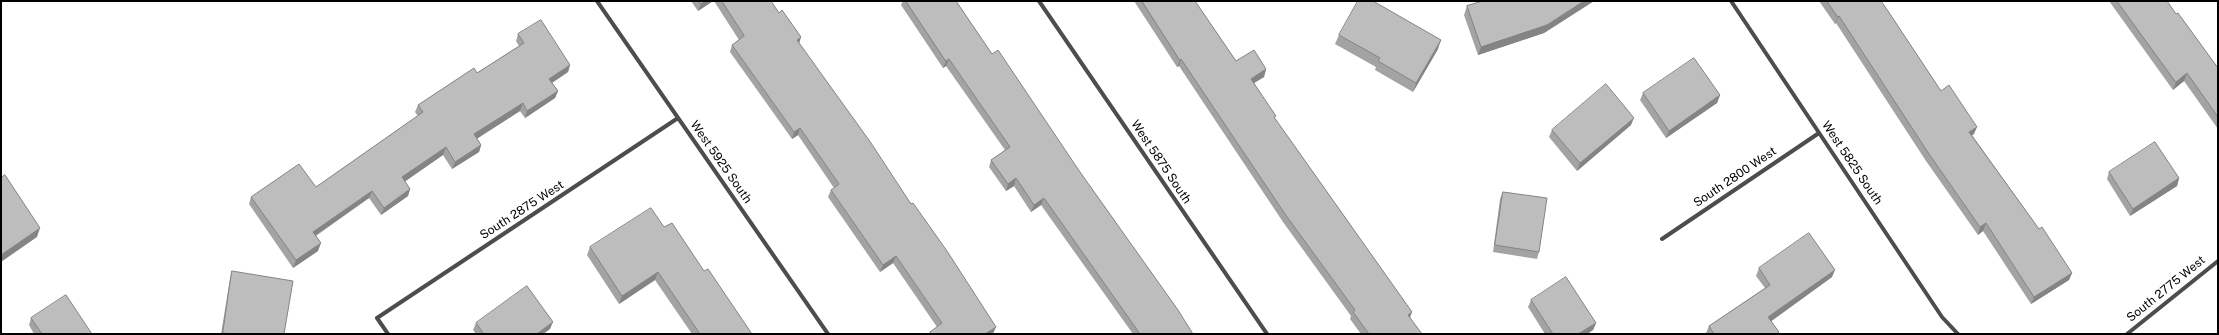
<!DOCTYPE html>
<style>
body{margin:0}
#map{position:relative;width:2219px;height:335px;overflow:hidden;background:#fff;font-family:"Public Sans",sans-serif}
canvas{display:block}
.frame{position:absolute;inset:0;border:2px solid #000;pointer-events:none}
</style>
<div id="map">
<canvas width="2219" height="335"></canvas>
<div class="frame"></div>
</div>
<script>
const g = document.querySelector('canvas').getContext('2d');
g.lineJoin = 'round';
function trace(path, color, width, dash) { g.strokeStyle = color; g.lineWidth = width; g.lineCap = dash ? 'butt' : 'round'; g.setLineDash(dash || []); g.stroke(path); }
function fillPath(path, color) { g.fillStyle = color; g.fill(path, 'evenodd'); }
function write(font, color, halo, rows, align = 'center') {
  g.font = font + ' "Public Sans",sans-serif'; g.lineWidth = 3; g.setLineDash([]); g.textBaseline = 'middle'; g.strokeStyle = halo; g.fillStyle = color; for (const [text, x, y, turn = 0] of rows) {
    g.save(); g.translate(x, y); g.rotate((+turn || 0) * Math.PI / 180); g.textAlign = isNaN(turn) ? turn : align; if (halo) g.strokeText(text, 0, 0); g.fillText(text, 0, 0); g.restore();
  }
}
const street = new Path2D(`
 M597 1 828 334
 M1039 1 1267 334
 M1731 1 1942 317 1958 334
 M1662 239 1819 133
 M388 334 377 318 678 118
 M2127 334 2218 261`);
const wall = new Path2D(`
 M691 1H713L698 11Z
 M714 1H771L993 334H929L930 332 937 327 893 263 880 272 828 197 831 190 834 188 798 135 792 139 730 52 732 45 739 40Z
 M903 1H956L992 54 1080 172 1193 334H1133L1041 205 1031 212 1014 186 1006 191 989 167 991 160 1005 150 946 66 943 68 901 5Z
 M1134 1H1195L1236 61 1266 69 1264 77 1254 83 1275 119 1412 312 1410 318 1422 334H1361L1350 319 1351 316 1283 222 1179 66 1177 67Z
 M1483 1H1594L1544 33 1478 55 1464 15 1467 6Z
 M1819 1H1881L1941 91 1974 134 1972 135 2039 229 2072 273 2069 280 2031 304 1983 231 1978 235 1926 161 1836 23 1835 24Z
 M2109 1H2167L2176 14 2218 68V129L2184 81 2173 90Z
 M518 34 570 65 568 72 552 83 558 91 555 98 525 118 520 111 477 138 481 145 479 152 452 169 443 155 405 181 410 189 408 196 381 215 369 198 316 236 318 251 293 268 249 204 251 197 316 187 418 116 415 112 418 105 477 73 519 46 516 41Z
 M1339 35 1438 49 1413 92 1375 70 1376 67 1335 44Z
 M1643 93 1720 95 1717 103 1666 138 1640 100Z
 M1631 125 1577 171 1549 137 1552 130Z
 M2109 172 2179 178 2177 186 2130 216 2107 179Z
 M1503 192 1539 252 1537 259 1493 252 1500 199Z
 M664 227 704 271 752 334H692L655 280 619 304 587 255 590 247Z
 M1759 268 1832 277 1771 321 1779 332 1778 334H1707L1706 333 1709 326 1765 288 1756 276Z
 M232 271 284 334H221L230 279Z
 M1531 300 1596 323 1593 330 1587 334H1545L1528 307Z
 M31 318 92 334H34L29 325Z
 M476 323 550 329 543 334H476L473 330Z`);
const shadedWall = new Path2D(`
 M705 1H713L698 11 701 4Z
 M1584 1H1594L1544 33 1478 55 1481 47Z
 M1839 16 1836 23 1835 24 1838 17Z
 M801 37 799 44 797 40Z
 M1441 40 1438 49 1413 92 1416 83Z
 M949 59 946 66 943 68 946 61Z
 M1181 59 1179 66 1177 67 1180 60Z
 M570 65 568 72 547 86 549 79Z
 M1266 69 1264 77 1249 86 1251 79Z
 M2187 73 2184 81 2173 90 2176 82Z
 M558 91 555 98 525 118 527 111Z
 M1720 95 1717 103 1666 138 1669 131Z
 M523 103 520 111 472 142 474 134Z
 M1634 118 1631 125 1577 171 1580 163Z
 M1977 127 1974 134 1967 139 1969 132Z
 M800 128 798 135 792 139 794 132Z
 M481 145 479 152 452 169 455 162Z
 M446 147 443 155 400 185 402 177Z
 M1016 178 1014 186 1006 191 1008 184Z
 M2179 178 2177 186 2130 216 2133 209Z
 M410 189 408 196 381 215 384 208Z
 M372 191 369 198 310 239 313 232Z
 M1044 198 1041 205 1031 212 1034 205Z
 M1986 223 1983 231 1978 235 1980 227Z
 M40 228 37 237 1 262V255Z
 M321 243 318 251 293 268 296 260Z
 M896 256 893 263 880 272 883 265Z
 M1835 270 1832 277 1766 325 1768 317Z
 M658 272 655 280 619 304 622 296Z
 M2072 273 2069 280 2031 304 2034 297Z
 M1412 312 1409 319 1408 315Z
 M553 322 550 329 543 334H537L538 333Z
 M1596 323 1593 330 1587 334H1578Z
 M996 327 993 334H985Z`);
const building = new Path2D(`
 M699 1H705L701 4Z
 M722 1H771L779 13 782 10 801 37 797 40 871 143 911 204 913 203 947 251 996 327 985 334H931L930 332 942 323 896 256 883 265 831 190 839 184 800 128 794 132 732 45 744 36Z
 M906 1H956L992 54 998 50 1080 172 1178 310 1193 334H1140L1133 324 1044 198 1034 205 1016 178 1008 184 991 160 1010 147 949 59 946 61Z
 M1142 1H1195L1236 61 1254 50 1266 69 1251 79 1276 116 1274 117 1412 312 1408 315 1422 334H1369L1353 312 1355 310 1285 214 1181 59 1180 60Z
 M1358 1H1373L1441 40 1416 83 1378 61 1380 58 1339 35Z
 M1483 1H1584L1547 25 1481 47 1467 6Z
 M1827 1H1881L1888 11 1941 91 1949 85 1977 127 1969 132 2039 229 2042 227 2072 273 2034 297 1986 223 1980 227 1929 154 1839 16 1838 17Z
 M2117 1H2167L2176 14 2178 13 2218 68V117L2187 73 2176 82Z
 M541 20 570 65 549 79 558 91 527 111 523 103 474 134 481 145 455 162 446 147 402 177 410 189 384 208 372 191 313 232 321 243 296 260 251 197 299 164 316 187 423 112 418 105 474 68 477 73 524 43 518 34Z
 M1694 58 1720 95 1669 131 1643 93Z
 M1606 84 1634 118 1580 163 1552 130Z
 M2155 142 2179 178 2133 209 2109 172Z
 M5 175 40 228 1 255V178Z
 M1503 192 1547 198 1539 252 1495 245Z
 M651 208 664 227 672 223 704 271 708 269 752 334H700L658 272 622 296 590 247Z
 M1809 233 1835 270 1768 317 1779 332 1776 334H1714L1709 326 1770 285 1759 268Z
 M232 271 293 281 284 334H229L223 333Z
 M1566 277 1596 323 1578 334H1553L1531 300Z
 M527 286 553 322 538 333 539 334H484L476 323Z
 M66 295 92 334H42L31 318Z`);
const streetNames = [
 ["West 5925 South",721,162,55],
 ["West 5875 South",1161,162,56],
 ["West 5825 South",1852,163,56],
 ["South 2800 West",1735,177,-34],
 ["South 2875 West",522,210,-33],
 ["South 2775 West",2166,289,-39]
];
trace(street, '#4d4d4d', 4);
fillPath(wall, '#a3a3a3');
fillPath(shadedWall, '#848484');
fillPath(building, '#bdbdbd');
trace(building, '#848484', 1);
write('12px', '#000', '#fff', streetNames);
</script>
